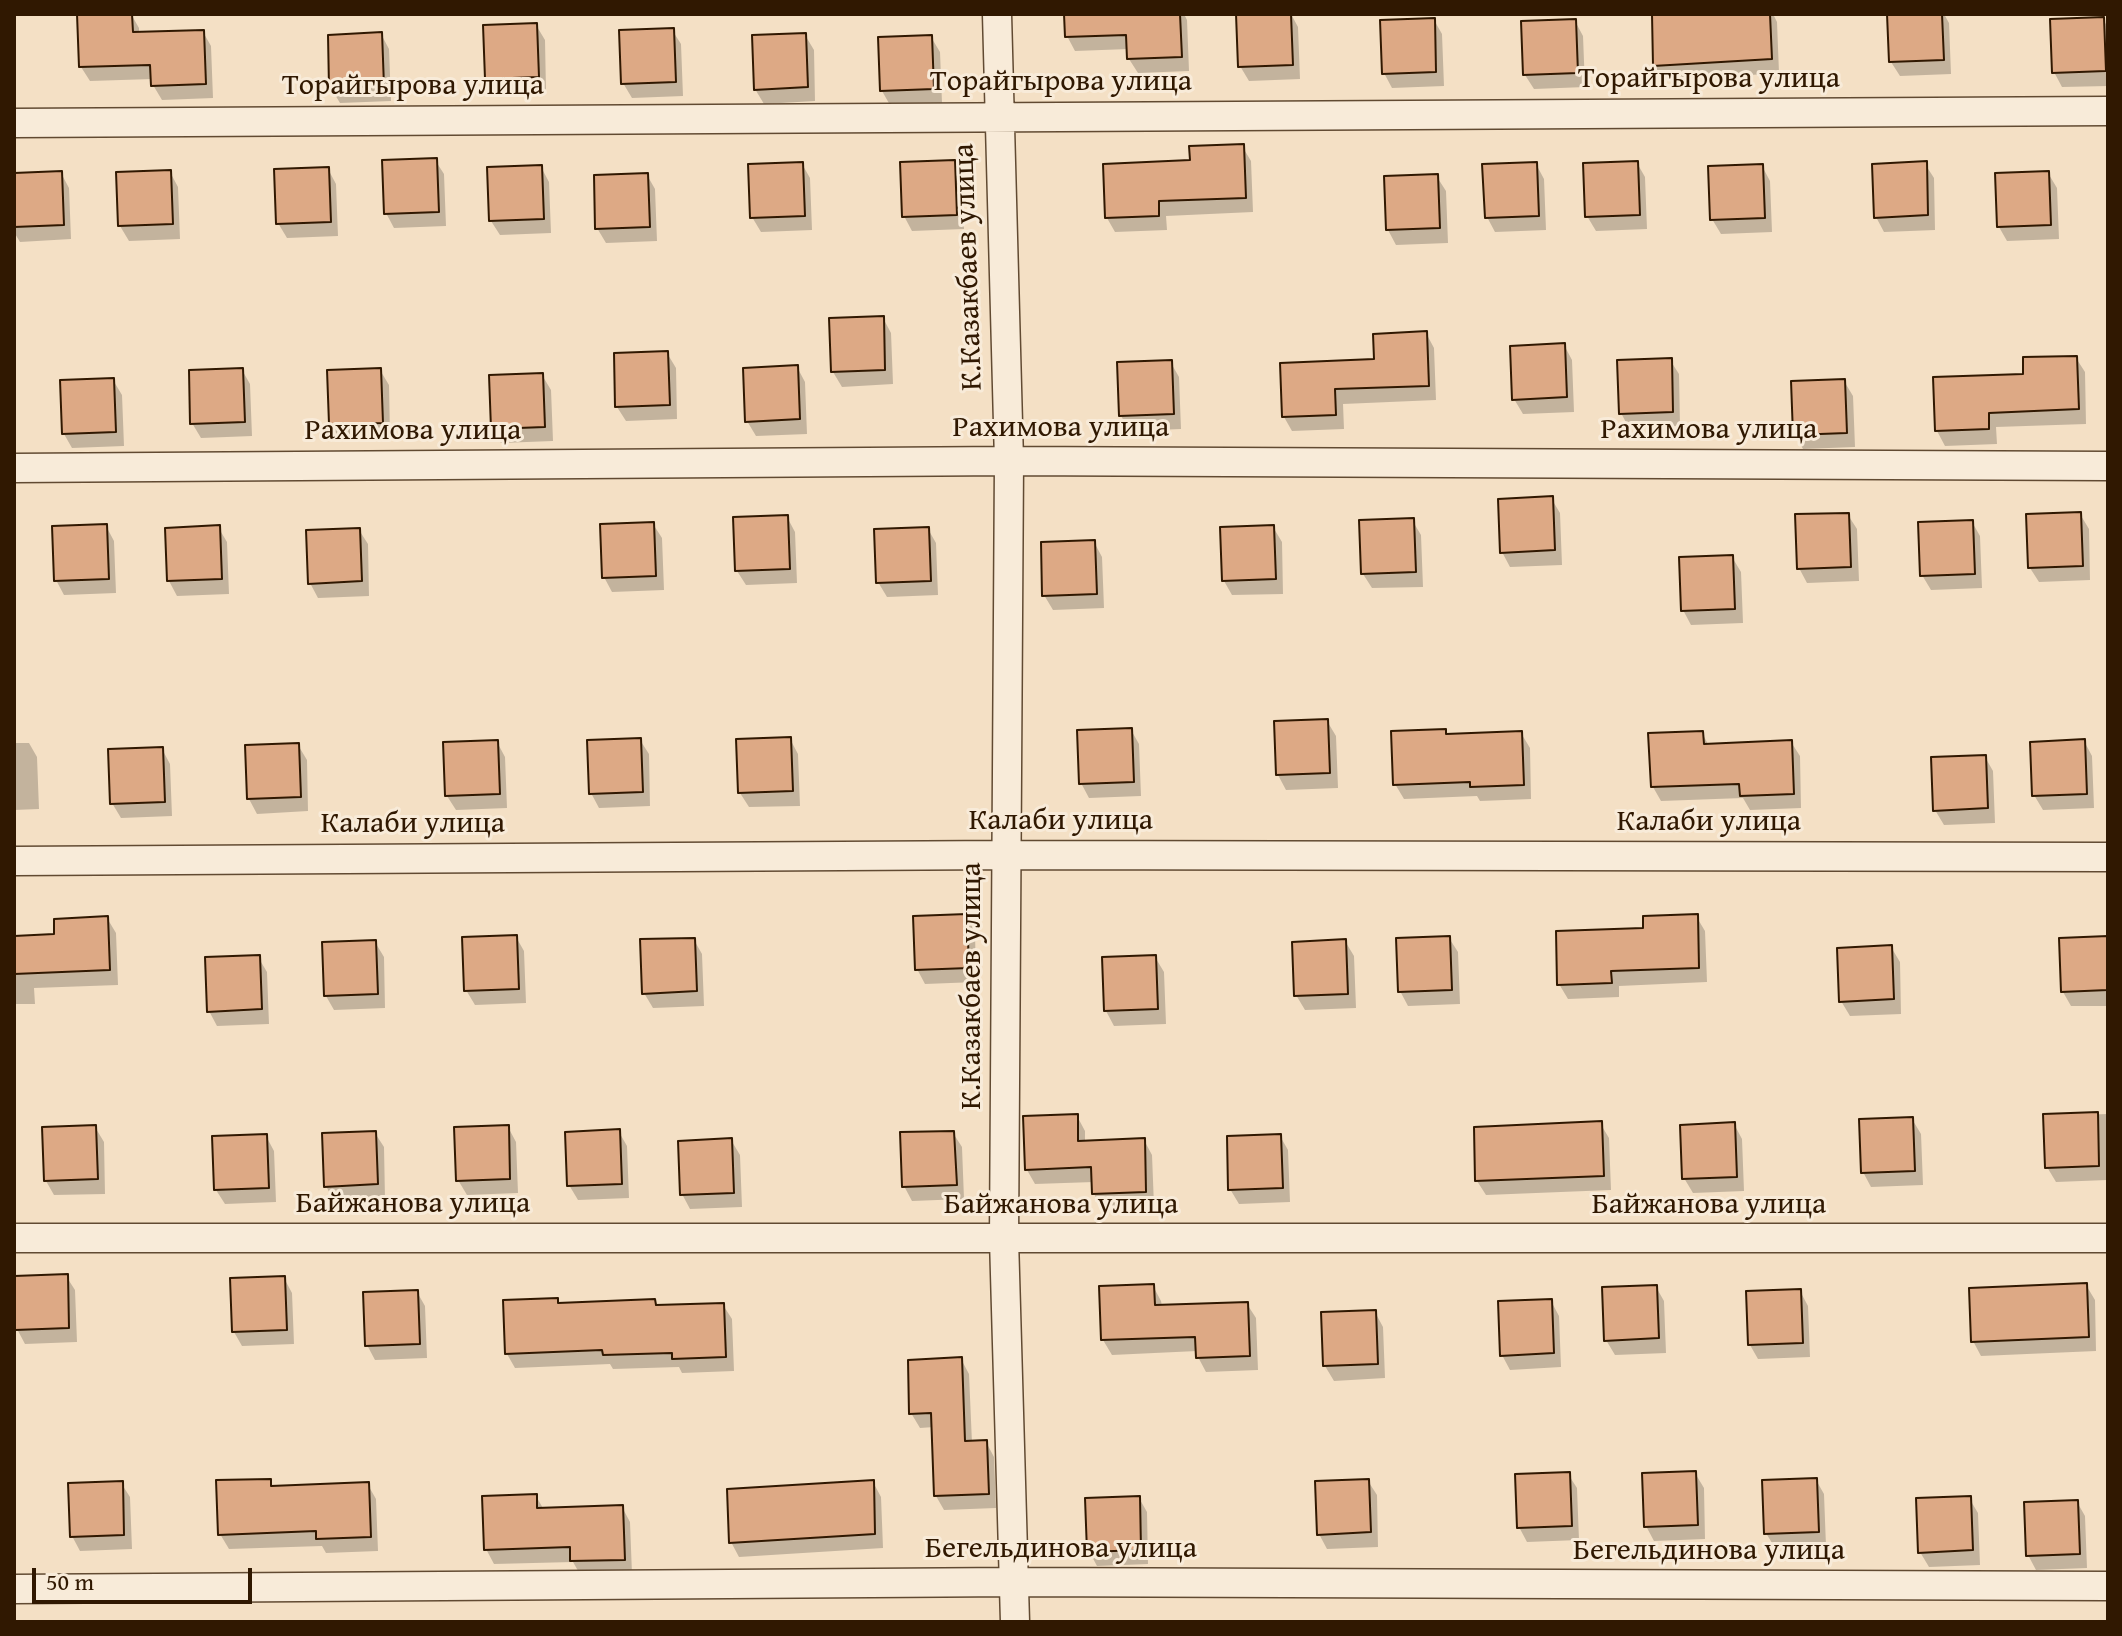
<!DOCTYPE html>
<meta charset="utf-8">
<style>
body{margin:0}
#map{position:relative;width:2122px;height:1636px;overflow:hidden;background:#f4e0c5;font-family:"Gentium Book Plus",serif}
canvas{display:block}
.frame{position:absolute;inset:0;border:16px solid #301801;pointer-events:none}
.scale{position:absolute;left:32px;top:1568px;width:220px;height:36px;box-sizing:border-box;border:4px solid #301801;border-top:0;padding-left:10px;font-size:24px;line-height:28px;white-space:nowrap;color:#301801;-webkit-text-stroke:6px #f8ebd9;paint-order:stroke}
</style>
<div id="map">
<canvas width="2122" height="1636"></canvas>
<div class="frame"></div>
<div class="scale">50 m</div>
</div>
<script>
const g = document.querySelector('canvas').getContext('2d');
g.lineJoin = 'round';
function fillPath(path, color) { g.fillStyle = color; g.fill(path, 'evenodd'); }
function trace(path, color, width, dash) { g.strokeStyle = color; g.lineWidth = width; g.lineCap = dash ? 'butt' : 'round'; g.setLineDash(dash || []); g.stroke(path); }
function write(font, color, halo, rows, align = 'center') {
  g.font = font + ' "Gentium Book Plus",serif'; g.lineWidth = 6; g.setLineDash([]); g.textBaseline = 'middle'; g.strokeStyle = halo; g.fillStyle = color; for (const [text, x, y, turn = 0] of rows) {
    g.save(); g.translate(x, y); g.rotate((+turn || 0) * Math.PI / 180); g.textAlign = isNaN(turn) ? turn : align; if (halo) g.strokeText(text, 0, 0); g.fillText(text, 0, 0); g.restore();
  }
}
const shadow = new Path2D(`
 M108 14H131L139 28V34L203 32 211 46 213 98 162 100 153 85V79L90 81 81 67Z
 M1066 14H1184L1187 20 1189 71 1138 73 1129 59V49L1075 51 1067 36Z
 M1253 14H1291L1298 27 1300 79 1249 81 1240 66Z
 M1654 14H1773L1777 22 1779 73 1663 81 1655 66Z
 M1889 14H1944L1949 23 1951 74 1900 76 1891 62Z
 M2103 19 2108 28V86L2062 87 2054 72Z
 M1434 20 1442 34 1444 86 1392 88 1384 73Z
 M1575 21 1583 36 1585 87 1534 89 1525 75Z
 M536 25 545 40 546 91 495 94 487 79Z
 M672 30 681 44 683 96 632 98 623 83Z
 M381 34 389 49 391 101 340 103 331 88 330 37Z
 M805 35 814 50 815 101 764 104 755 89Z
 M931 37 940 52 942 103 890 105 882 91Z
 M1242 146 1251 161 1253 212 1166 216 1167 230 1115 232 1107 218 1192 162Z
 M435 160 444 174 446 226 394 228 386 213Z
 M954 162 962 177 964 229 912 231 904 216Z
 M1637 163 1645 177 1647 229 1596 231 1587 216Z
 M802 164 810 178 812 230 761 232 752 217Z
 M1536 164 1544 179 1546 230 1495 232 1487 217Z
 M1925 164 1934 178 1935 230 1884 232 1876 217Z
 M1762 166 1770 181 1772 232 1721 234 1712 219Z
 M541 167 549 182 551 233 500 235 491 221Z
 M328 169 336 184 338 236 287 238 278 223Z
 M170 172 178 187 180 239 129 241 120 226Z
 M61 173 69 188 71 239 20 242 14 232V175Z
 M2048 173 2057 188 2059 239 2007 241 1999 227Z
 M647 175 655 189 657 241 606 243 597 228Z
 M1437 177 1446 191 1448 243 1396 245 1388 230 1386 178Z
 M883 318 891 333 893 384 842 387 833 372Z
 M1426 333 1434 348 1436 400 1343 404 1344 429 1292 431 1284 417Z
 M1564 345 1572 360 1574 412 1523 414 1514 399Z
 M667 353 676 368 677 419 626 421 617 407Z
 M2076 358 2085 372 2086 424 1996 427 1997 444 1945 446 1937 431 2025 376Z
 M1670 360 1679 374 1680 426 1629 428 1621 413Z
 M1171 363 1179 377 1181 429 1130 431 1121 416 1119 364Z
 M797 367 805 382 807 434 756 436 747 421Z
 M242 370 250 384 252 436 201 438 192 423Z
 M380 370 389 385 390 437 339 439 331 424Z
 M542 375 551 390 553 441 501 443 493 429Z
 M113 380 122 395 124 446 72 448 64 434Z
 M1844 381 1853 396 1855 447 1803 449 1795 434Z
 M1551 498 1560 513 1562 565 1510 567 1502 552Z
 M2080 514 2089 529 2090 580 2039 582 2030 568Z
 M1848 515 1857 529 1859 581 1807 583 1799 568Z
 M787 517 795 532 797 583 746 585 737 571Z
 M1412 520 1421 535 1423 587 1372 588 1363 574Z
 M1972 522 1980 536 1982 588 1931 590 1922 575Z
 M653 524 662 538 664 590 612 592 604 577Z
 M106 526 114 541 116 593 64 595 56 580Z
 M218 527 227 542 229 594 177 596 169 581Z
 M1273 527 1282 542 1283 594 1232 595 1224 581Z
 M928 529 936 543 938 595 887 597 878 582Z
 M359 530 368 544 369 596 318 598 310 583Z
 M1094 542 1102 557 1104 608 1053 610 1044 595Z
 M1732 557 1741 572 1743 623 1691 625 1683 610Z
 M1327 721 1336 736 1338 788 1286 790 1278 775Z
 M1131 730 1139 744 1141 796 1089 798 1081 783Z
 M1445 731 1448 736 1521 733 1530 748 1531 799 1480 801 1477 796 1404 799 1395 784Z
 M1702 733 1709 746 1791 742 1800 756 1801 808 1750 810 1743 798 1661 801 1653 787Z
 M790 739 798 754 800 806 749 807 740 793Z
 M640 740 649 754 650 806 599 808 591 793Z
 M2084 741 2092 756 2094 808 2043 810 2034 795Z
 M497 742 505 757 507 808 456 810 447 796Z
 M14 743H29L37 757 39 809 14 810Z
 M298 745 307 760 308 811 257 814 249 799Z
 M162 749 170 764 172 816 121 818 112 803Z
 M1985 757 1993 771 1995 823 1944 825 1935 810Z
 M966 916 975 931 976 982 925 984 917 969Z
 M1696 916 1705 931 1707 982 1619 986V997L1568 999 1559 984 1645 929Z
 M107 918 116 933 118 985 34 988 35 1004H14V938L56 936Z
 M516 937 524 951 526 1003 475 1005 466 990Z
 M1449 938 1458 952 1460 1004 1408 1006 1400 991Z
 M2108 938V1006H2071L2063 992Z
 M694 940 702 954 704 1006 653 1008 644 993Z
 M1345 941 1354 956 1356 1008 1305 1010 1296 995Z
 M375 942 384 957 385 1008 334 1010 326 996Z
 M1891 947 1900 962 1901 1014 1850 1016 1841 1001Z
 M258 957 267 972 269 1024 217 1026 209 1011Z
 M1155 957 1164 972 1166 1024 1114 1026 1106 1011Z
 M2108 1114 2107 1180 2056 1182 2047 1167 2045 1116Z
 M1077 1116 1085 1131V1142L1144 1140 1152 1155 1154 1206 1102 1208 1094 1194V1182L1035 1184 1027 1170Z
 M1912 1119 1921 1134 1923 1185 1871 1187 1863 1172Z
 M1600 1123 1609 1138 1611 1190 1486 1195 1477 1181Z
 M1734 1124 1742 1139 1744 1191 1693 1193 1684 1178Z
 M95 1127 104 1142 105 1194 54 1195 46 1181Z
 M508 1127 516 1142 518 1193 467 1195 458 1180Z
 M619 1132 627 1146 629 1198 578 1200 569 1185Z
 M375 1133 384 1147 385 1199 334 1201 326 1186Z
 M953 1133 962 1147 964 1199 912 1201 904 1186Z
 M266 1136 274 1151 276 1202 225 1204 216 1190Z
 M1280 1136 1288 1150 1290 1202 1239 1204 1230 1189Z
 M731 1140 740 1155 742 1207 690 1209 682 1194Z
 M66 1276 75 1290 77 1342 25 1344 17 1329Z
 M284 1278 292 1293 294 1344 242 1346 234 1332Z
 M2086 1285 2095 1300 2096 1351 1981 1356 1973 1341Z
 M1153 1286 1161 1301 1162 1306 1247 1304 1256 1318 1258 1370 1206 1372 1198 1357 1197 1351 1112 1355 1103 1340Z
 M1656 1287 1664 1301 1666 1353 1615 1355 1606 1340Z
 M1800 1291 1808 1306 1810 1357 1758 1359 1750 1345Z
 M417 1292 425 1306 427 1358 375 1360 367 1345Z
 M556 1300 559 1305 654 1301 658 1307 723 1305 732 1319 734 1371 682 1373 679 1367 613 1369 610 1364 515 1368 507 1354Z
 M1551 1301 1559 1316 1561 1367 1510 1370 1502 1355Z
 M1375 1312 1383 1327 1385 1378 1334 1381 1325 1366Z
 M961 1359 969 1374 972 1443 986 1442 994 1457 996 1508 944 1510 936 1496 934 1427 920 1428 911 1413Z
 M1695 1473 1704 1488 1705 1539 1654 1541 1646 1526Z
 M1568 1474 1577 1488 1579 1540 1527 1542 1519 1527Z
 M1816 1480 1824 1494 1826 1546 1775 1548 1766 1533Z
 M270 1481 274 1488 368 1485 376 1499 378 1551 326 1553 322 1546 229 1549 220 1534Z
 M1368 1481 1377 1495 1378 1547 1327 1549 1319 1534Z
 M873 1482 881 1497 883 1548 739 1557 731 1542Z
 M121 1483 130 1497 132 1549 80 1551 72 1536Z
 M536 1496 544 1510 622 1507 630 1522 632 1574 581 1576 573 1562 494 1564 486 1549Z
 M1139 1498 1147 1512 1148 1564 1097 1566 1089 1551Z
 M1969 1498 1978 1513 1980 1565 1929 1567 1920 1552Z
 M2077 1502 2085 1516 2087 1568 2036 1570 2028 1555Z`);
const building = new Path2D(`
 M77 14H132L133 32 204 30 206 84 151 86 150 65 79 67Z
 M1064 14H1180L1182 57 1127 59 1126 35 1065 37Z
 M1236 14H1291L1293 65 1238 67Z
 M1652 14H1770L1772 59 1653 66Z
 M1887 14H1942L1944 60 1889 62Z
 M2104 17 2106 71 2052 73 2050 19Z
 M1435 18 1436 72 1382 74 1380 20Z
 M1576 19 1578 73 1523 75 1521 21Z
 M537 23 539 77 485 79 483 25Z
 M674 28 676 82 621 84 619 30Z
 M382 32 384 86 329 88 328 35Z
 M806 33 808 87 754 90 752 35Z
 M932 35 934 89 880 91 878 37Z
 M1244 144 1246 198 1159 201V216L1105 218 1103 164 1190 160 1189 146Z
 M437 158 439 212 384 214 382 160Z
 M955 160 957 215 902 217 900 162Z
 M1638 161 1640 215 1585 217 1583 163Z
 M1927 161 1928 215 1874 218 1872 164Z
 M803 162 805 216 750 218 748 164Z
 M1537 162 1539 216 1485 218 1482 164Z
 M1763 164 1765 218 1710 220 1708 166Z
 M542 165 544 219 489 221 487 167Z
 M329 167 331 222 276 224 274 169Z
 M171 170 173 224 118 226 116 172Z
 M62 171 64 225 14 227V173Z
 M2049 171 2051 225 1997 227 1995 173Z
 M648 173 650 227 595 229 594 175Z
 M1438 174 1440 228 1386 230 1384 176Z
 M884 316 885 370 831 372 829 318Z
 M1427 331 1429 386 1335 389 1336 415 1282 417 1280 363 1374 359 1373 334Z
 M1565 343 1567 397 1512 400 1510 346Z
 M668 351 670 405 615 407 614 353Z
 M2077 356 2079 409 1989 413V429L1935 431 1933 377 2023 374V357Z
 M1672 358 1673 412 1619 414 1617 360Z
 M1172 360 1174 414 1119 416 1117 362Z
 M798 365 800 419 745 422 743 368Z
 M243 368 245 422 190 424 189 370Z
 M381 368 383 423 329 424 327 370Z
 M543 373 545 427 491 429 489 375Z
 M114 378 116 432 62 434 60 380Z
 M1845 379 1847 433 1793 435 1791 381Z
 M1553 496 1555 550 1500 553 1498 499Z
 M2081 512 2083 566 2028 568 2026 514Z
 M1849 513 1851 567 1797 569 1795 514Z
 M788 515 790 569 735 571 733 517Z
 M1414 518 1416 572 1361 574 1359 520Z
 M1973 520 1975 574 1920 576 1918 522Z
 M654 522 656 576 602 578 600 524Z
 M107 524 109 579 54 581 52 526Z
 M220 525 222 579 167 581 165 528Z
 M1274 525 1276 579 1222 581 1220 527Z
 M929 527 931 581 876 583 874 529Z
 M360 528 362 581 308 584 306 530Z
 M1095 540 1097 594 1042 596 1041 542Z
 M1733 555 1735 609 1681 611 1679 557Z
 M1328 719 1330 773 1276 775 1274 721Z
 M1132 728 1134 782 1079 784 1077 730Z
 M1446 729V734L1522 731 1524 785 1470 787V782L1393 785 1391 731Z
 M1703 731 1704 744 1792 740 1794 794 1740 796 1739 784 1651 787 1648 733Z
 M791 737 793 791 738 793 736 739Z
 M641 738 643 792 589 794 587 740Z
 M2085 739 2087 794 2032 796 2030 742Z
 M498 740 500 794 445 796 443 742Z
 M299 743 301 797 247 799 245 745Z
 M163 747 165 802 110 804 108 749Z
 M1986 755 1988 808 1933 811 1931 757Z
 M967 914 969 968 915 970 913 916Z
 M1698 914 1699 968 1611 971 1612 983 1557 985 1556 931 1643 928V916Z
 M108 916 110 970 14 974V936L54 934V919Z
 M517 935 519 989 464 991 462 937Z
 M1450 936 1452 990 1398 992 1396 938Z
 M2108 936V990L2061 992 2059 938Z
 M695 938 697 991 642 994 640 939Z
 M1346 939 1348 994 1294 996 1292 942Z
 M376 940 378 994 324 996 322 942Z
 M1892 945 1894 999 1839 1002 1837 948Z
 M260 955 262 1009 207 1012 205 957Z
 M1156 955 1158 1009 1104 1011 1102 957Z
 M2098 1112 2099 1166 2045 1168 2043 1114Z
 M1078 1114V1141L1145 1138 1146 1192 1092 1194 1091 1167 1025 1170 1023 1116Z
 M1913 1117 1915 1171 1861 1173 1859 1119Z
 M1602 1121 1604 1176 1475 1181 1474 1127Z
 M1735 1122 1737 1177 1682 1179 1680 1125Z
 M96 1125 98 1179 44 1181 42 1127Z
 M509 1125 510 1179 456 1181 454 1127Z
 M620 1129 622 1184 567 1186 565 1132Z
 M376 1131 378 1184 324 1187 322 1133Z
 M954 1131 957 1185 902 1187 900 1132Z
 M267 1134 269 1188 214 1190 212 1136Z
 M1281 1134 1283 1188 1228 1190 1227 1136Z
 M732 1138 734 1193 680 1195 678 1141Z
 M68 1274 69 1328 15 1330 14 1276Z
 M285 1276 287 1330 232 1332 230 1278Z
 M2087 1283 2089 1337 1971 1342 1969 1288Z
 M1154 1284 1155 1305 1248 1302 1250 1356 1196 1358 1195 1337 1101 1340 1099 1286Z
 M1657 1285 1659 1338 1604 1341 1602 1287Z
 M1801 1289 1803 1343 1748 1345 1746 1291Z
 M418 1290 420 1344 365 1346 363 1292Z
 M558 1298V1303L655 1299 656 1305 724 1303 726 1357 672 1359V1353L603 1355 602 1350 505 1354 503 1300Z
 M1552 1299 1554 1353 1500 1356 1498 1301Z
 M1376 1310 1378 1364 1323 1366 1321 1312Z
 M962 1357 965 1441 987 1440 989 1494 934 1496 931 1413 909 1414 908 1360Z
 M1696 1471 1698 1525 1644 1527 1642 1473Z
 M1570 1472 1572 1526 1517 1528 1515 1474Z
 M1817 1478 1819 1532 1764 1534 1762 1480Z
 M271 1479V1486L369 1482 371 1537 316 1539V1531L218 1535 216 1480Z
 M1369 1479 1371 1532 1317 1535 1315 1481Z
 M874 1480 875 1534 729 1543 727 1489Z
 M123 1481 124 1535 70 1537 68 1483Z
 M537 1494V1508L623 1505 625 1560 570 1561V1547L484 1550 482 1496Z
 M1140 1496 1141 1550 1087 1552 1085 1498Z
 M1971 1496 1973 1550 1918 1553 1916 1498Z
 M2078 1500 2080 1554 2026 1556 2024 1502Z`);
const street = new Path2D(`
 M997 14 1009 461 1004 1239 1015 1622
 M14 123 2108 111
 M14 468 1009 461 2108 466
 M14 861 1007 855 2108 857
 M14 1238H2108
 M14 1589 1014 1582 2108 1586`);
const streetNames = [
 ["Торайгырова улица",1709,79],
 ["Торайгырова улица",1061,82],
 ["Торайгырова улица",413,86],
 ["К.Казакбаев улица",969,267,-92],
 ["Рахимова улица",1061,428],
 ["Рахимова улица",1709,430],
 ["Рахимова улица",413,431],
 ["Калаби улица",1061,821],
 ["Калаби улица",1709,822],
 ["Калаби улица",413,824],
 ["К.Казакбаев улица",972,986,-90],
 ["Байжанова улица",413,1204],
 ["Байжанова улица",1061,1205],
 ["Байжанова улица",1709,1205],
 ["Бегельдинова улица",1061,1549],
 ["Бегельдинова улица",1709,1551]
];
fillPath(shadow, '#0003');
fillPath(building, '#dda985');
trace(building, '#301801', 2);
trace(street, '#614a32', 31);
trace(street, '#f8ebd9', 28);
write('30px', '#301801', '#f8ebd9', streetNames);
</script>
